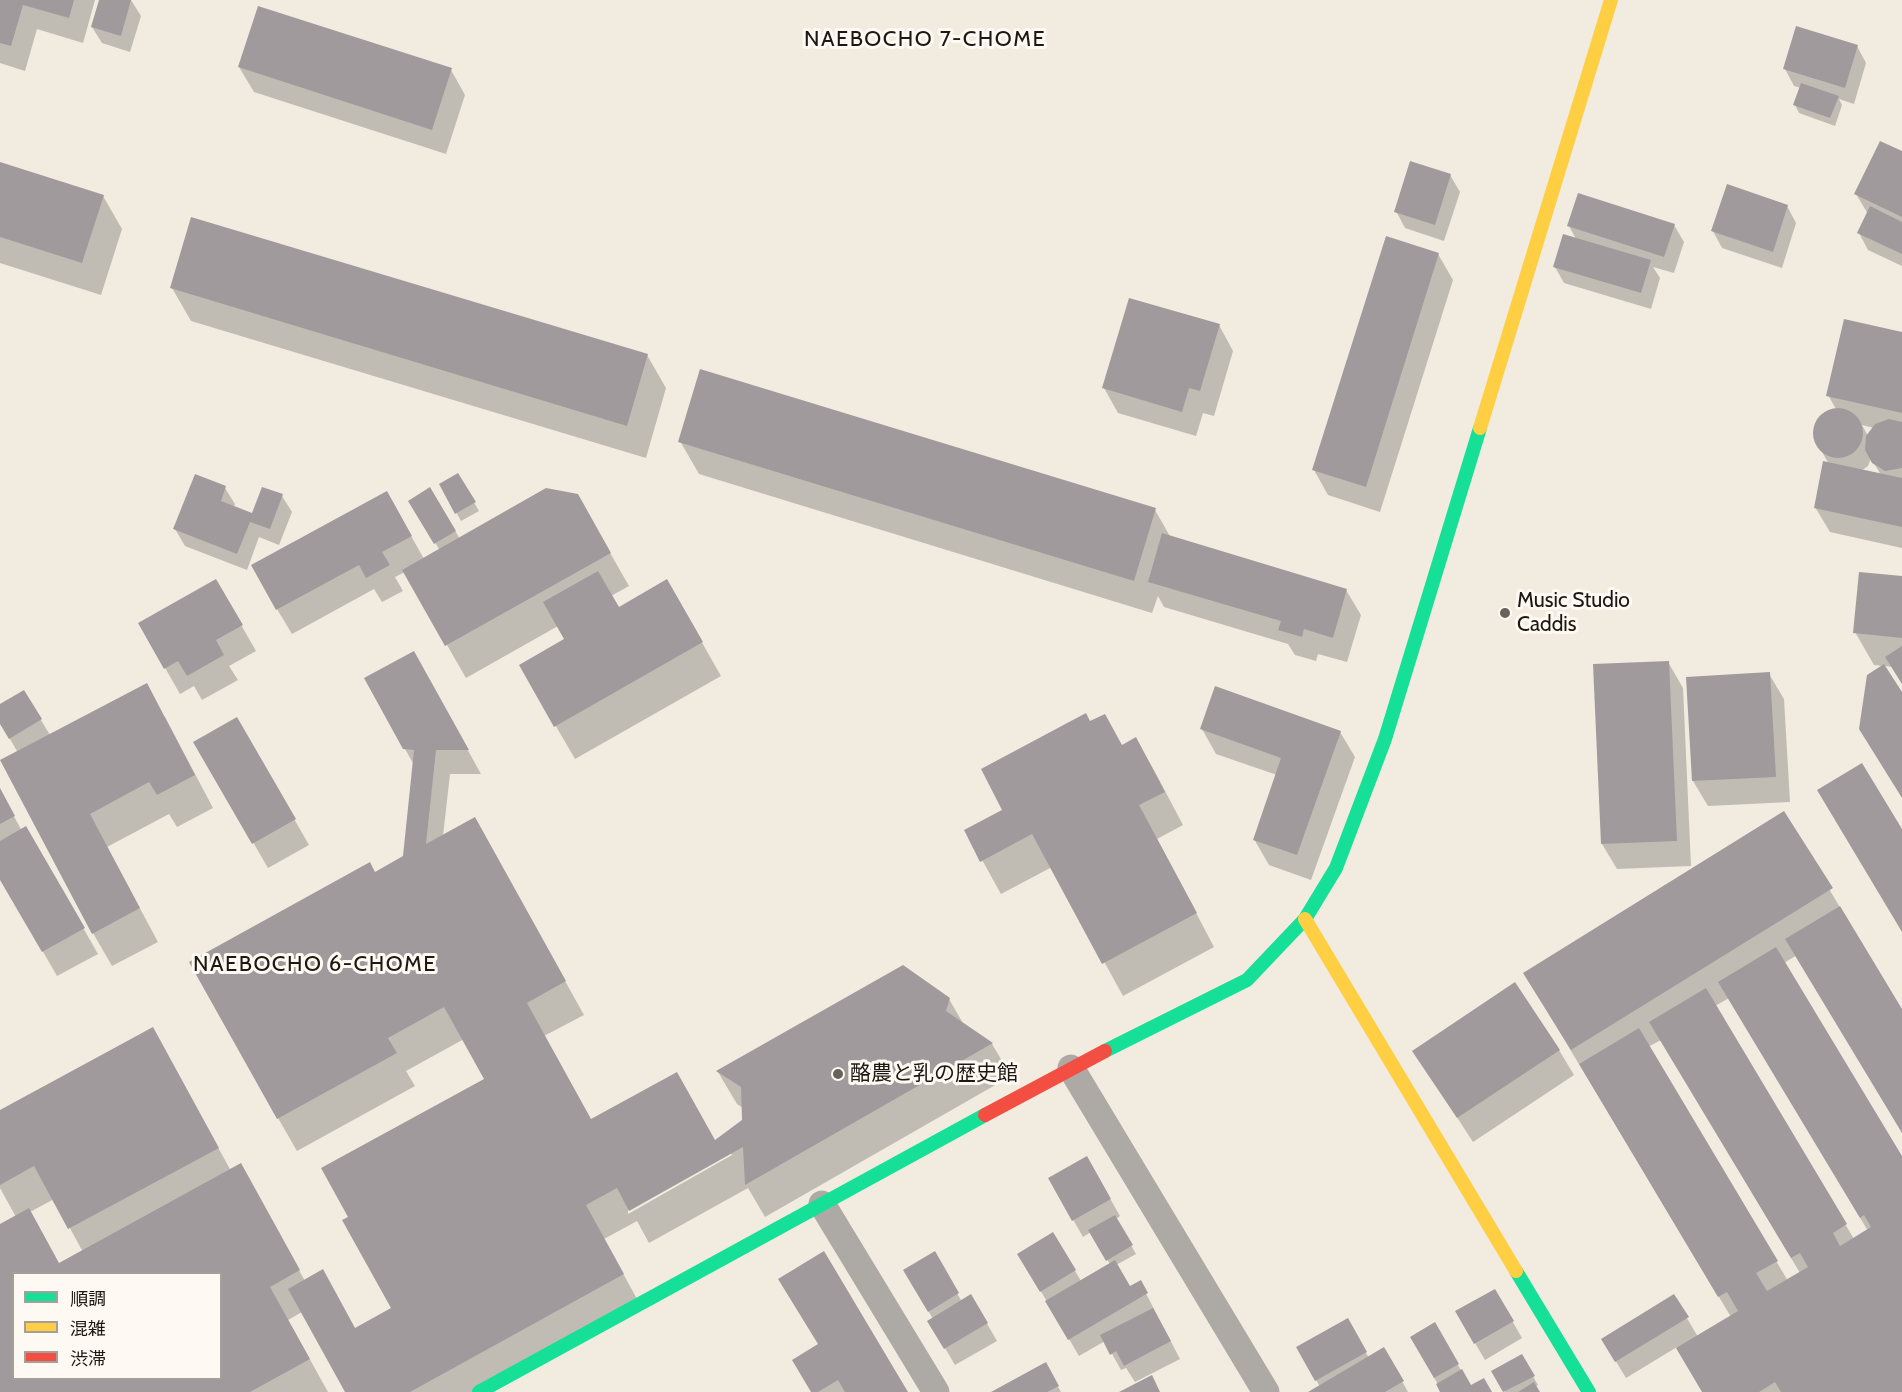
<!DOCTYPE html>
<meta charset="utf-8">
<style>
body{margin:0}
#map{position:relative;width:1902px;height:1392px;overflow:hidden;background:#f1ebe0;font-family:Cabin,"Noto Sans JP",sans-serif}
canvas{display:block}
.legend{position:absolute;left:12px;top:1272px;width:210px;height:108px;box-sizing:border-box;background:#fefaf3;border:2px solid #a4a099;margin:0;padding:8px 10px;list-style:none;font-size:18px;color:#1c1912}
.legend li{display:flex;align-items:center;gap:12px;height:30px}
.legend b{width:30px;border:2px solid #a4a099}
</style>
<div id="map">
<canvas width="1902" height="1392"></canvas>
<ul class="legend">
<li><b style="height:8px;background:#16e098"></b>順調</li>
<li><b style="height:8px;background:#ffcf43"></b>混雑</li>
<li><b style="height:8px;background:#f24e42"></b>渋滞</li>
</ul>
</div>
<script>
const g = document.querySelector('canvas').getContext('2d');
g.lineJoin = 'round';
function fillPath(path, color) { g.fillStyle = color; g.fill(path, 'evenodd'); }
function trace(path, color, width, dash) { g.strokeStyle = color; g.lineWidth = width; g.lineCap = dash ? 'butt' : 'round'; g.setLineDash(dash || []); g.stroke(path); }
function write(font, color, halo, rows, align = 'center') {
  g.font = font + ' Cabin,"Noto Sans JP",sans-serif'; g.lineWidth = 6; g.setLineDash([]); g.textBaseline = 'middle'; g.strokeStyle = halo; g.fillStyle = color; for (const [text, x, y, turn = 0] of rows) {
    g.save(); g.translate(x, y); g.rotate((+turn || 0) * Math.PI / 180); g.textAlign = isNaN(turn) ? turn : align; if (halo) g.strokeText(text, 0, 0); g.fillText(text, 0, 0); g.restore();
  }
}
const shadow = new Path2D(`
 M0 0H95L83 43 37 29 25 71 0 63Z
 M101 0H131L141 16 130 52 102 43 92 27Z
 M1857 46 1866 63 1854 104 1839 99 1842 105 1835 126 1799 113 1795 105 1801 88 1794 86 1785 69Z
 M239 67 451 70 465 95 446 154 254 92Z
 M1902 153V266L1868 250 1859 233 1868 214 1856 194Z
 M0 164 103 196 122 229 101 295 0 263Z
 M1450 175 1460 192 1444 241 1405 228 1396 211Z
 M1787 206 1796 223 1782 268 1722 248 1713 231Z
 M1674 225 1684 242 1674 273 1653 267 1660 278 1651 309 1564 283 1555 267 1576 239 1569 226Z
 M1438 254 1453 280 1380 512 1328 495 1314 470Z
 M172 288 647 355 666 388 646 458 191 321Z
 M1219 325 1233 351 1214 416 1203 413 1196 436 1118 413 1104 388Z
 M1902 333V548L1830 532 1815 507 1829 464 1814 438 1816 425 1824 413 1836 409 1828 395ZM1862 425 1874 428 1868 436ZM1871 458 1881 475 1861 471 1868 466Z
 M680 441 1155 510 1171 538 1346 590 1361 615 1347 662 1318 654 1316 661 1295 655 1288 644 1164 607 1158 596 1152 613 699 474Z
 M458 475 479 511 461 521 441 485Z
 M225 488 235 504 234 507 253 515 282 496 292 512 279 545 259 537 247 570 185 546 175 529Z
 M430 489 460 539 577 495 629 586 611 596 619 609 667 581 721 676 575 759 521 666 566 640 558 626 466 678 405 572 395 577 403 591 382 602 374 589 292 634 277 609 401 518 424 559 440 551 432 537Z
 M1902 578V683L1893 667 1884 666 1902 695V797L1883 666 1874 665 1855 632Z
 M216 581 256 651 229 666 238 680 202 700 194 686 180 694 140 624Z
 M1668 662 1683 688 1691 866 1617 869 1602 844Z
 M1769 674 1784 699 1790 802 1708 806 1693 781Z
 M428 678 481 774H450L443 836 493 852 584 1015 544 1036 591 1121 715 1142 744 1121 743 1108 737 1104 718 1072 949 999 964 1025 992 1044 1011 1076 765 1217 748 1188 649 1243 637 1221 604 1239 642 1308 489 1392H347L302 1312 288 1320 328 1392H0V1225L16 1217 0 1188V1112L171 1062 231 1171 259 1198 305 1281 355 1330 393 1309 350 1217 486 1080 464 1039 406 1071 415 1086 297 1151 278 1118 375 874 404 857 414 765 366 679ZM731 1152 732 1155 628 1214V1210ZM54 1199 83 1252 59 1265 30 1212ZM14 1274H220V1378H14Z
 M24 692 50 735 165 717 213 808 177 827 169 814 107 847 158 942 112 966 93 933 17 751 0 722V706Z
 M237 719 309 845 268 868 195 742Z
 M1090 723 1122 746 1136 739 1155 772 1183 825 1157 839 1214 947 1123 996 1052 867 1001 894 966 831 1004 811Z
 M1202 729 1340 732 1355 757 1311 880 1269 865 1254 839 1277 775 1216 754Z
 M0 791 22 831 26 828 98 954 57 976 0 877Z
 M1784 813 1902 1012V1132L1797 955 1784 963 1902 1159V1392H1703L1677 1347 1626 1378 1603 1340 1674 1296 1698 1337 1731 1317 1544 1006ZM1729 998 1868 1231 1854 1239 1715 1006ZM1661 1040 1800 1273 1788 1281 1648 1047Z
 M1559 1050 1574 1075 1473 1142 1414 1051Z
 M1087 1158 1120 1216 1116 1219 1136 1254 1116 1265 1130 1288 1140 1282 1180 1359 1135 1382 1126 1368 1121 1370 1105 1341 1079 1356 1019 1254 1053 1234 1081 1281 1110 1264 1091 1232 1083 1237 1050 1179Z
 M935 1253 962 1302 971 1296 997 1341 955 1365 929 1321 933 1319 905 1270Z
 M1495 1291 1522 1338 1485 1360 1457 1312Z
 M1347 1320 1369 1358 1384 1349 1408 1392H1311L1320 1387 1298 1347Z
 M1434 1325 1471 1387 1490 1392H1442L1412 1337Z
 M819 1345 906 1392H812Z
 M1521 1356 1538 1385 1535 1387 1538 1392H1505L1493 1372Z
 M1045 1364 1061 1392H994Z`);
const building = new Path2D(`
 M0 0H74L69 18 23 5 11 46 0 43Z
 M99 0H131L121 36 91 27Z
 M258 6 452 68 432 130 238 67Z
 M1796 26 1858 45 1845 88 1783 69Z
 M1801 83 1839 96 1830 118 1793 105Z
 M1880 141 1902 151V217L1854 194Z
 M1410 161 1451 174 1435 225 1394 212Z
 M0 162 104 195 82 263 0 237Z
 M1727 184 1788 205 1773 252 1711 231Z
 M1578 193 1675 224 1664 257 1567 226Z
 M1870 206 1902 222V254L1857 233Z
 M191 217 648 354 627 426 170 288Z
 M1563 234 1651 260 1641 293 1553 267Z
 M1386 236 1439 253 1366 487 1312 470Z
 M1129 298 1220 324 1200 391 1189 388 1182 412 1102 388Z
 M1844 319 1902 332V413L1826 396Z
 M700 369 1156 508 1134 581 678 442Z
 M1813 433a25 25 0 1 1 50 0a25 25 0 1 1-50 0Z
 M1889 419 1902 422V468L1885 471 1872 463 1865 450 1866 436 1875 424Z
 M1823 461 1902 478V527L1814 508Z
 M458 473 476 502 455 514 439 484Z
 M195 474 226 486 221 501 252 513 262 487 283 494 270 529 250 522 237 554 173 529Z
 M430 487 456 531 434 544 408 501Z
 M546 488 578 494 611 553 445 646 402 570Z
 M387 491 412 536 382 552 390 565 366 578 359 565 276 610 251 565Z
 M1162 533 1347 589 1333 638 1304 629 1302 637 1278 630 1281 621 1148 582Z
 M598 571 619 607 667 579 703 642 554 727 519 665 564 639 543 602Z
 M1859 572 1902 576V638L1853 633Z
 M216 579 243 625 216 640 224 655 187 676 178 661 164 669 138 623Z
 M1902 646V684L1885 657Z
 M414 651 469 750H436L426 844 475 817 566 981 527 1003 591 1119 677 1072 715 1140 742 1120 741 1087 716 1071 903 965 950 998 946 1011 993 1043 745 1185 743 1147 629 1211 617 1188 586 1205 624 1274 410 1392H345L288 1289 323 1269 355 1328 391 1308 342 1220 348 1217 321 1168 484 1079 444 1007 388 1038 397 1053 277 1119 189 962 370 862 375 872 403 856 414 750 403 749 364 678Z
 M1669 661 1677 841 1601 844 1593 664Z
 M1884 664 1902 692V798L1859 729 1867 675Z
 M1770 672 1776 777 1692 781 1686 677Z
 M147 683 195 775 157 795 149 782 90 814 140 908 92 934 0 760Z
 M1215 686 1341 731 1297 855 1253 840 1281 758 1200 729Z
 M24 690 42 719 9 739 0 724V704Z
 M1086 713 1090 721 1105 714 1122 745 1136 737 1165 792 1139 805 1197 913 1102 964 1032 834 980 862 964 830 1002 810 981 769Z
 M237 717 296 819 252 844 193 742Z
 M1862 763 1902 829V932L1817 790Z
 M0 788 15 816 0 824Z
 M1784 811 1833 888 1571 1050 1523 973Z
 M26 826 85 928 42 952 0 880V841Z
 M1840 906 1902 1009V1133L1785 939Z
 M1776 947 1902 1156V1392H1781L1775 1382 1759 1392H1702L1676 1348 1738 1311 1727 1292 1718 1297 1579 1064 1639 1028 1778 1261 1756 1273 1767 1291 1808 1267 1800 1253 1791 1258 1649 1022 1706 988 1847 1224 1833 1233 1840 1246 1871 1227 1864 1215 1860 1218 1718 982Z
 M1515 982 1560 1050 1457 1118 1412 1051Z
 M153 1027 219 1148 68 1229 34 1166 0 1185V1110Z
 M1087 1156 1111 1199 1072 1221 1048 1178Z
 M241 1163 300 1270 270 1287 310 1359 250 1392H0V1224L29 1208 59 1263ZM14 1274H220V1378H14Z
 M1115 1215 1133 1245 1106 1261 1088 1230Z
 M1053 1232 1076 1270 1040 1292 1017 1254Z
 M824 1251 908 1392H845L838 1380 818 1392H811L792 1360 818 1344 778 1279Z
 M935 1251 959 1293 928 1312 903 1270Z
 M1115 1260 1130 1286 1141 1280 1148 1293 1068 1340 1045 1301Z
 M1495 1289 1514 1321 1474 1344 1455 1311Z
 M971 1294 988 1323 944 1349 927 1321Z
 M1674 1294 1689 1317 1615 1362 1601 1339Z
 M1153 1308 1171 1341 1124 1366 1116 1351 1110 1355 1100 1335Z
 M1348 1318 1367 1352 1315 1381 1296 1347Z
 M1435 1322 1459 1364 1434 1378 1410 1337Z
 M1384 1347 1404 1381 1385 1392H1308Z
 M1522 1354 1535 1376 1503 1392 1491 1371Z
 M1046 1362 1059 1386 1047 1392H991Z
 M1462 1369 1471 1385 1484 1378 1492 1392H1440L1436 1384Z
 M1152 1375 1160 1392H1119Z
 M1534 1382 1540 1392H1518Z`);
const street = new Path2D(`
 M1071 1068 1266 1392
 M822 1204 936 1392`);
const fast = new Path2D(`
 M1105 1051 1247 980 1305 919 1336 868 1385 739 1480 428
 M1516 1271 1589 1392
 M479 1392 985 1115`);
const slow = new Path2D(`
 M1480 428 1611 0
 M1305 919 1516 1271`);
const jam = new Path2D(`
 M985 1115 1105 1051`);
const markers = [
 [1505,613,6,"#67625a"],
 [838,1074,6,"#67625a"]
];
const poiNames = [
 ["Music Studio",1517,601],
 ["Caddis",1517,625],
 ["酪農と乳の歴史館",850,1074]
];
const neighbourhoodNames = [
 ["NAEBOCHO 7-CHOME",925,40],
 ["NAEBOCHO 6-CHOME",315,965]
];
fillPath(shadow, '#0003');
fillPath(building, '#a09a9c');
trace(street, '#adaaa5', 27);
trace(fast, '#16e098', 14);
trace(slow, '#ffcf43', 14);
trace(jam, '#f24e42', 14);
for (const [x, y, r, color] of markers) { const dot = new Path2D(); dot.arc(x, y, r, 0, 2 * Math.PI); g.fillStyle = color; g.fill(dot); trace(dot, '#fefaf3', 2); }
write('21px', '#1c1912', '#fefaf3', poiNames, 'left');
g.letterSpacing = '1.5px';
write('22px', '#1c1912', '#fefaf3', neighbourhoodNames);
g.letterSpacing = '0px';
</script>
